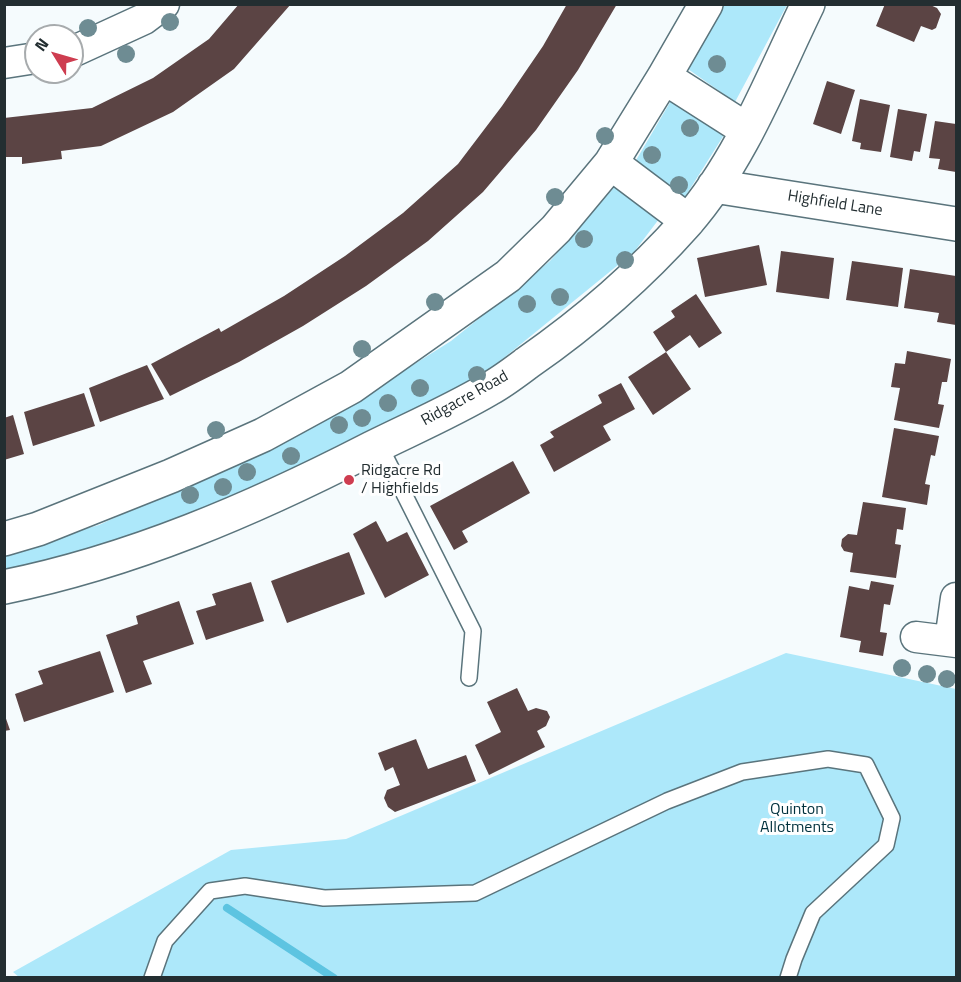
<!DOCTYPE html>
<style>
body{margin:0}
#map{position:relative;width:961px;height:982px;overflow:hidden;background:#f5fbfd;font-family:"Titillium Web",sans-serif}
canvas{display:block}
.frame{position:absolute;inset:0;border:6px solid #232e31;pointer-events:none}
.north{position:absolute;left:24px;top:24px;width:60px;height:60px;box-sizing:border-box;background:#fff;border:2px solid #a7abad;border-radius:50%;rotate:307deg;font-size:16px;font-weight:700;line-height:24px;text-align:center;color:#232e31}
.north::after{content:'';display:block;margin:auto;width:21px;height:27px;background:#ce3d50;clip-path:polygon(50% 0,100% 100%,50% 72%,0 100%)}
</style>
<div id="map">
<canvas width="961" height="982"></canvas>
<div class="frame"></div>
<div class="north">N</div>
</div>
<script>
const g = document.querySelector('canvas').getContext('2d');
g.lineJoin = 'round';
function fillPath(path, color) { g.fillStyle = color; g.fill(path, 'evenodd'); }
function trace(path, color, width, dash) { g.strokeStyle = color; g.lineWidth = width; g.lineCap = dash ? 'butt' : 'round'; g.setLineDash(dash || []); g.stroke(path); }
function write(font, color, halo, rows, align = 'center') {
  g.font = font + ' "Titillium Web",sans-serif'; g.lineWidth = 6; g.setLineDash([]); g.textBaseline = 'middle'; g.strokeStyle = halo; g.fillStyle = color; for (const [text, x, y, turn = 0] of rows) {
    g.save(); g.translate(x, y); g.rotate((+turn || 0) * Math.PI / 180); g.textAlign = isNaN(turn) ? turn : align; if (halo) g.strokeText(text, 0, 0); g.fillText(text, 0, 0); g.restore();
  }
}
const green = new Path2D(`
 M722 5H787L735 102 685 67Z
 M672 99 724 135 683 200 635 162Z
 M616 185 659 219 634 252 462 392 243 496 47 563 5 569V551L99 525 250 454 351 404 451 341 550 261Z
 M786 653 956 689V977L20 978 13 972 231 850 346 839Z`);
const stream = new Path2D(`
 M227 908 334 978`);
const building = new Path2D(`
 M239 4H291L234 69 173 112 101 146 61 151 62 159 22 164V157H4V118L92 108 153 78 209 39Z
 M567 4H617L578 70 536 130 483 192 428 241 366 286 303 326 239 362 170 396 151 364 219 328 221 332 284 296 345 256 403 213 458 164 502 106 543 46Z
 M885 4H928L937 8 941 14 936 28 932 30 921 26 914 42 876 26Z
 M827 81 855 90 841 134 813 124Z
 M860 99 890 105 881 152 860 149 861 143 852 141Z
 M898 109 927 114 920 152 914 151 912 161 890 157Z
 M935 121 956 124V172L938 169 940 159 929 158Z
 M759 245 767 285 705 297 697 258Z
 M781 251 834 258 829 299 776 292Z
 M852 261 903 268 898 307 846 300Z
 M910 269 956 276V325L937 322 939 313 904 308Z
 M696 294 722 333 699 348 690 335 666 352 653 332 675 317 671 311Z
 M907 351 951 359 947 382H942L938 404 944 405 939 428 894 420 900 388 891 387 895 363 905 364Z
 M666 352 691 389 653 415 628 377Z
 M147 365 164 399 100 422 89 388Z
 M621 383 635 409 603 426 611 440 554 472 540 445 554 437 550 432 602 403 598 395Z
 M84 393 95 426 33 446 24 412Z
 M13 415 24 454 4 460V418Z
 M894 428 939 436 935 456 931 455 925 484 930 485 927 505 882 497Z
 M513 461 530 493 462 531 468 542 454 550 430 506Z
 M863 502 906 508 903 530 897 529 895 544 901 545 896 578 850 572 853 553 844 551 841 546 842 539 848 534 857 535Z
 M376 521 387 542 407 532 429 575 385 598 353 534Z
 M349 552 365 594 287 623 271 581Z
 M871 581 894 585 890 605 884 604 880 632 887 633 883 656 859 652 861 641 840 637 849 586 869 590Z
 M251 582 264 621 206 640 196 611 216 605 212 594Z
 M179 601 194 644 143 661 152 684 126 693 106 635 138 624 136 616Z
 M100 651 114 692 24 722 15 694 43 684 38 671Z
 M517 688 528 711 536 708 547 711 550 717 546 726 537 731 545 747 489 775 475 745 501 732 487 702Z
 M4 713 10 730 4 731Z
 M416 739 428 769 466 755 476 781 395 812 388 807 384 798 387 790 400 785 393 767 385 771 378 753Z`);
const service = new Path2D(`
 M379 444 473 631 469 678
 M152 978 165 941 210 891 245 886 324 898 475 893 667 801 742 772 828 759 866 765 892 818 886 845 813 913 794 959 788 978`);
const minor = new Path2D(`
 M72 52 144 19 164 4
 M4 63 36 58
 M916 637 956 642
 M950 641 956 598`);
const tertiary = new Path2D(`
 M664 77 747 130
 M611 163 688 221
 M714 186 956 224
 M4 539 38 529 171 476 263 435 351 387 508 276 556 229 611 163 664 77 706 4
 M4 587C132 561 253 509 368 450 408 430 450 412 489 389 502 382 515 372 527 363 586 322 640 275 687 222 741 160 772 78 808 4`);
const trees = [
 [170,22],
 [88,28],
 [126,54],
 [717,64],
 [690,128],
 [605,136],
 [652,155],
 [679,185],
 [555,197],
 [584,239],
 [625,260],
 [560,297],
 [435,302],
 [527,304],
 [362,349],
 [477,375],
 [420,388],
 [388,403],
 [362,418],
 [339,425],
 [216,430],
 [291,456],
 [247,472],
 [223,487],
 [190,495],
 [902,668],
 [927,674],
 [947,679]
];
const markers = [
 [349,480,6,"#ce3d50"]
];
const streetNames = [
 ["Highfield Lane",835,204,9],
 ["Ridgacre Road",465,399,-29]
];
const poiNames = [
 ["Ridgacre Rd",361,471],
 ["/ Highfields",361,489]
];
const parkNames = [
 ["Quinton",797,810],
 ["Allotments",797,828]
];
fillPath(green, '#ade8fa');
trace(stream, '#5dc4e1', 8);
fillPath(building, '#5b4444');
trace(service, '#5a747c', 18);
trace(minor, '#5a747c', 33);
trace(tertiary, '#5a747c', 36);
trace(service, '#fff', 15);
trace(minor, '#fff', 30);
trace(tertiary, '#fff', 33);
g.fillStyle = '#6e8c93';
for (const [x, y] of trees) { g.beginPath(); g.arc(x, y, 9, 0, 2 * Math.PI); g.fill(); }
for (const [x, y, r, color] of markers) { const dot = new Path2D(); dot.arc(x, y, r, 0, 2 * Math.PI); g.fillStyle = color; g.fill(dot); trace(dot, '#fff', 2); }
write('16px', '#232e31', '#fff', streetNames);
write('16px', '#232e31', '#fff', poiNames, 'left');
write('16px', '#00313d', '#fff', parkNames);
</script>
